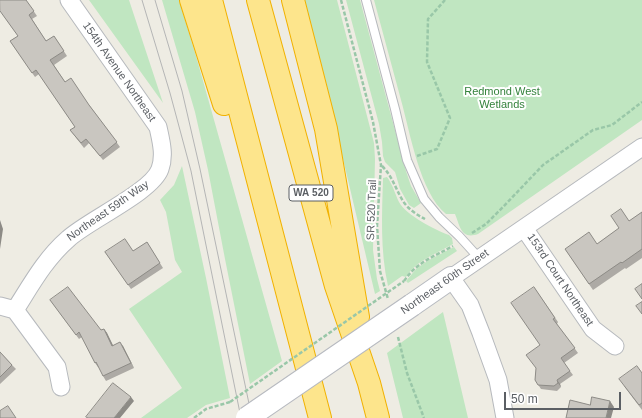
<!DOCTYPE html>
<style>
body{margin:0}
#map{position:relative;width:642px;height:418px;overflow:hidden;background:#eeece3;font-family:Helvetica,sans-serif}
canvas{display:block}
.scale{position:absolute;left:504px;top:392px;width:117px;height:18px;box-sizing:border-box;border:2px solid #5b5f64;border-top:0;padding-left:5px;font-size:12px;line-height:14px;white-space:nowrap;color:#5b5f64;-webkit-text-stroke:3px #fff;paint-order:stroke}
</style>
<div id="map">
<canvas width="642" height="418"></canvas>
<div class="scale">50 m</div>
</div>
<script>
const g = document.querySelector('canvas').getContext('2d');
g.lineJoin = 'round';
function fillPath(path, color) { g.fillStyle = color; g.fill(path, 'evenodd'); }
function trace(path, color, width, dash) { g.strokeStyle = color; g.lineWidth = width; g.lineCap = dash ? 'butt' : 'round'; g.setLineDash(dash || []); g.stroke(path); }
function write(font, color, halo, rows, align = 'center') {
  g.font = font + ' Helvetica,sans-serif'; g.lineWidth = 4; g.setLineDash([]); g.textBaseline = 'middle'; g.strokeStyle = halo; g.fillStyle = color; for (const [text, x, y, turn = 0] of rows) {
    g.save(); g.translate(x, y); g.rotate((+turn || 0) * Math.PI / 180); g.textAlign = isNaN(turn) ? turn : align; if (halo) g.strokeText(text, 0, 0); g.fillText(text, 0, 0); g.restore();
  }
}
const green = new Path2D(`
 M89 0H129L163 103Z
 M162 0H179L196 56 282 361 250 384 225 259 208 170 195 112Z
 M304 0H337L374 143 375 159 373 250 377 279 380 291 375 294 338 138 326 82Z
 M346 0H360L406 171 411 186 421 203 414 208 409 205 400 189 395 172 385 162 383 156 382 142 379 124Z
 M374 0H642V120L478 234C461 240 460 226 455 214H446C420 193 410 132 401 100 392 67 383 33 374 0Z
 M182 166 206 278 230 398 206 405 187 418H141L182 388 129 309 182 272 175 260 166 212 160 200 174 185Z
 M387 177C393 185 395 194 399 202 406 215 435 230 449 235L452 238 453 244C436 254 417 260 406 277L402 276 388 286C380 250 382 214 383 178Z
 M454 247 457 251 408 283 406 281 417 268 429 260Z
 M443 312 468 418H403L387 353Z`);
const path = new Path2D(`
 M341 0 373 122 381 165 377 226 380 271 388 299
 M417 156 437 149 450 118 427 62 428 19 445 0
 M382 166C393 177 395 188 403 201 408 209 417 215 425 219
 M472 233 486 224 503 207 543 165 593 130 612 125 642 102
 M404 281C417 262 433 257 453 246
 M398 337 407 373 424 418
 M194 418 206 409 230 402`);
const lane = new Path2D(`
 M366 0 395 109 407 160 424 199 439 217 459 236 479 258`);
const street = new Path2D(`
 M524 228 593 329 615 346
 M0 306 15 310 57 367 61 387
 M15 310C31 285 45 259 68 239 87 221 152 192 160 169 165 155 161 141 158 127L69 0
 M505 418 498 380 481 333 470 305 451 278 642 147`);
const secondary = new Path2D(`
 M412 305 451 278`);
const highway = new Path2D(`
 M191 0 224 104
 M211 0 320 418
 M258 0 336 286 369 383 378 418
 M293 0 326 129 358 317`);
const tram = new Path2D(`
 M142 0 170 93 191 171 241 418
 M155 0 182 91 200 169 252 418`);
const pathBridge = new Path2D(`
 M230 402 404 281`);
const secondaryBridge = new Path2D(`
 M247 418 412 305`);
const wall = new Path2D(`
 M0 0H26L37 16 32 19 46 41 54 36 67 56 54 65 65 82 90 106 120 147 103 160 89 143 84 148 70 130 75 127 39 74 35 77 10 41 18 36 1 12H0Z
 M642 212V258L626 269 625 268 593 290 565 249 597 244Z
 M147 242 163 268 131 289 105 252 133 251Z
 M534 287 558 322 557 324 578 353 564 363 573 375 560 384 561 387 557 391 541 389 535 380 540 345Z
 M50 300 101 330 104 329 107 333 113 345 123 346 134 368 106 381 103 376 99 367H98L95 363 82 337 79 339Z
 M0 352 12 365 16 369 0 384Z
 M642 373V410L624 386Z`);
const shadedWall = new Path2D(`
 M0 220 3 229 0 249Z
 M104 329 107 333 115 350 112 346Z
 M120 342 123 346 134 368 131 363Z
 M557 380 560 384 561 387 558 383Z
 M131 397 134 401 120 418H114Z
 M610 401 614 407 611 418H606Z`);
const building = new Path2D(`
 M0 0H26L34 11 29 15 46 41 54 36 64 51 50 60 65 82 71 78 89 105 117 142 100 156 86 139 81 143 70 130 75 127 36 70 32 73 10 41 18 36 0 11Z
 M621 209 629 221 642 212V249L622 263 621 262 589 284 565 249 589 232 597 244 619 228 611 216Z
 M125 239 133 251 147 242 160 263 128 285 105 252Z
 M642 284V299L635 289Z
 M68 287 101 330 104 329 112 346 120 342 131 363 103 376 96 362 95 363 79 332 76 335 50 300Z
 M534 287 555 318 553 319 575 348 561 358 570 371 557 380 558 383 554 386 538 385 535 380 536 368 526 355 540 345 511 303Z
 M642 302V314L636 306Z
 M0 352 12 365 0 377Z
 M637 366 642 373V403L639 405 619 379Z
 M113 383 131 397 114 418H88L86 417Z
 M592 397 610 401 606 418H566L570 400 590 405Z
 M8 406 16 418H0V411Z`);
const shields = [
 [311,193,44]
];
const shieldNames = [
 ["WA 520",311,193]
];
const streetNames = [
 ["154th Avenue Northeast",119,72,55],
 ["SR 520 Trail",372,210,-88],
 ["Northeast 59th Way",108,211,-35],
 ["153rd Court Northeast",560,280,56],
 ["Northeast 60th Street",445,282,-35]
];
const parkNames = [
 ["Redmond West",502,92],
 ["Wetlands",502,105]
];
fillPath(green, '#c0e6c1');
trace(lane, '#b6b9bd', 10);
trace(street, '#b6b9bd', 19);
trace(secondary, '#b7bac0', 24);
trace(highway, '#f1b100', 24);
trace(path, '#99c7a8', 2.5, [4, 2]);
trace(lane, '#fff', 8);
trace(street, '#fff', 17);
trace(secondary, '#fff', 22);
trace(highway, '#fde58c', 22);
trace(tram, '#b4b5b5', 1);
trace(secondaryBridge, '#b7bac0', 24, []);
trace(pathBridge, '#99c7a8', 2.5, [4, 2]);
trace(secondaryBridge, '#fff', 22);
fillPath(wall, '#adaaa5');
fillPath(shadedWall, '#8d8b86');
fillPath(building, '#c9c6c0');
trace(building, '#8d8b86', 1);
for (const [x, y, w] of shields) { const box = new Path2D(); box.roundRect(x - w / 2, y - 8, w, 16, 3); g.fillStyle = '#fff'; g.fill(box); trace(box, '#5b5f64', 1); }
write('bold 10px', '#5b5f64', null, shieldNames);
write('11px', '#5b5f64', '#fff', streetNames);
write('11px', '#34823c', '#fff', parkNames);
</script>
